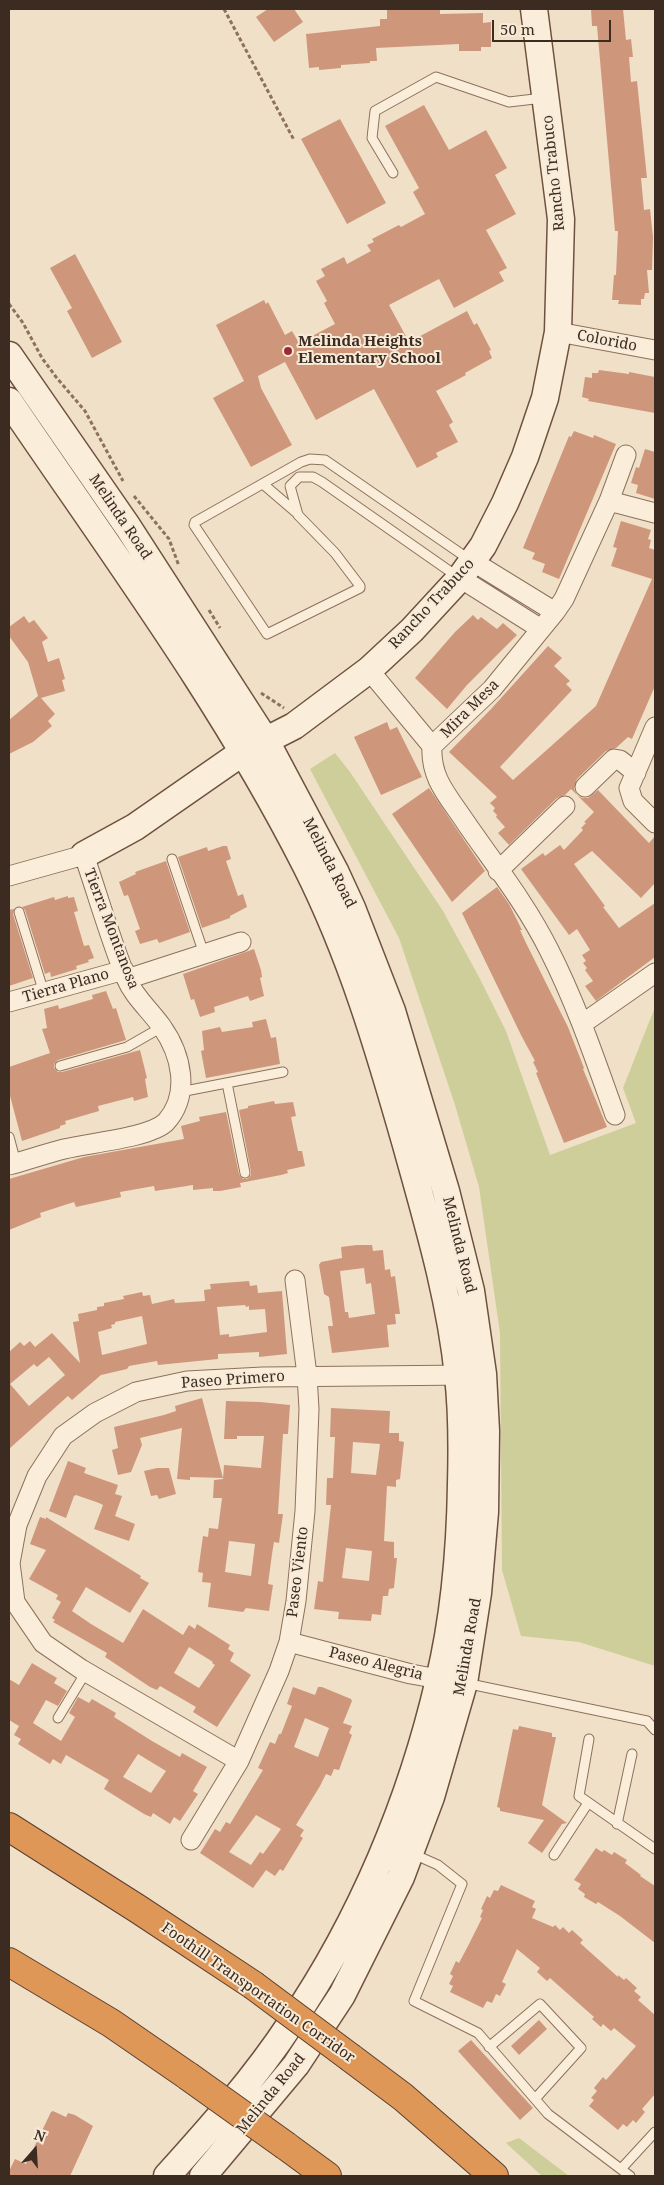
<!DOCTYPE html>
<style>
body{margin:0}
#map{position:relative;width:664px;height:2185px;overflow:hidden;background:#f0e0c7;font-family:"Noto Serif",serif}
canvas{display:block}
.frame{position:absolute;inset:0;border:10px solid #3c2b20;pointer-events:none}
.north{position:absolute;left:10px;top:2125px;width:50px;height:50px;-webkit-text-stroke:4px #f7ead7;paint-order:stroke;rotate:19deg;font-size:14px;font-weight:700;line-height:20px;text-align:center;color:#3c2b20}
.north::after{content:'';display:block;margin:auto;width:18px;height:22px;background:#3c2b20;clip-path:polygon(50% 0,100% 100%,50% 72%,0 100%)}
.scale{position:absolute;left:492px;top:20px;width:119px;height:22px;box-sizing:border-box;border:2px solid #3c2b20;border-top:0;padding-left:6px;font-size:15px;line-height:18px;white-space:nowrap;color:#3c2b20;-webkit-text-stroke:4px #f7ead7;paint-order:stroke}
</style>
<div id="map">
<canvas width="664" height="2185"></canvas>
<div class="frame"></div>
<div class="north">N</div>
<div class="scale">50 m</div>
</div>
<script>
const g = document.querySelector('canvas').getContext('2d');
g.lineJoin = 'round';
function fillPath(path, color) { g.fillStyle = color; g.fill(path, 'evenodd'); }
function trace(path, color, width, dash) { g.strokeStyle = color; g.lineWidth = width; g.lineCap = dash ? 'butt' : 'round'; g.setLineDash(dash || []); g.stroke(path); }
function write(font, color, halo, rows, align = 'center') {
  g.font = font + ' "Noto Serif",serif'; g.lineWidth = 4; g.setLineDash([]); g.textBaseline = 'middle'; g.strokeStyle = halo; g.fillStyle = color; for (const [text, x, y, turn = 0] of rows) {
    g.save(); g.translate(x, y); g.rotate((+turn || 0) * Math.PI / 180); g.textAlign = isNaN(turn) ? turn : align; if (halo) g.strokeText(text, 0, 0); g.fillText(text, 0, 0); g.restore();
  }
}
const green = new Path2D(`
 M335 753 350 772 443 911 479 977 506 1031 550 1155 636 1123 623 1088 655 1007V1666L579 1642 521 1636 502 1570 500 1333 479 1187 455 1105 399 938 310 769Z
 M519 2138 569 2176H542L506 2143Z`);
const building = new Path2D(`
 M268 9H294L303 22 274 42 256 17Z
 M440 9V14L483 13V23L491 22V47H481V51H459V44L376 48 377 61H370V63L341 65V68L319 70V67L309 68 306 34 380 26V19H387V10Z
 M591 9H623L626 40 631 39 633 57H629L631 82 637 81 647 178H641L644 210 650 209 653 237 652 270H647L649 293H645L644 299H641V305L618 304 619 300H612L614 275H616L618 231H615L597 26H592Z
 M424 105 449 150 486 130 507 168 495 175 516 214 486 230 507 268 499 272 504 281 454 308 439 279 389 305 409 342 467 311 474 325 477 323 491 350 489 351 492 358 465 373 466 375 436 391 453 422 449 425 458 442 436 453 438 457 417 468 374 389 316 420 285 362 258 376 261 388 292 445 251 467 213 398 244 381 216 325 264 300 266 304 268 302 285 335 292 331 299 343 335 324 324 303 327 301 316 281 325 276 321 269 344 257 347 264 371 251 367 245 374 242 372 239 399 225 401 227 425 214 413 192 419 188 385 126Z
 M340 119 386 203 347 224 301 139Z
 M75 254 122 342 92 358 67 311 72 308 50 268Z
 M599 370 629 374V372L655 377V413L588 401 589 399 582 397 585 377 592 378V373H598Z
 M574 431 593 438 594 435 616 444 559 579 542 572 545 564 532 559 535 553 523 548 569 436 571 437Z
 M645 449 655 452V499L636 493 638 485 631 483 636 467 639 468Z
 M621 521 651 530 648 539 651 540 649 548 655 550V686L632 739 628 737 616 748 606 751 577 779 574 789 577 795 582 798H588L598 790 649 843 655 836V883L641 898 592 851 574 864 605 906 603 907 619 928 655 903V957L596 1001 585 986 593 981 585 970 587 968 583 963 586 961 582 955 590 950 577 929 569 935 521 869 543 853 545 856 560 845 564 850 583 830 581 828 586 823 584 822 594 812 571 789 565 795 557 798 509 845 498 833 505 827 496 817 497 815 493 811 495 808 490 803 497 797 449 752 492 708 548 646 562 658 554 666 570 681 566 684 572 690 500 767 513 780 596 706 652 579 611 566 617 548 613 547Z
 M473 615 478 620 481 617 497 629 503 623 517 635 467 685 447 709 415 678 455 632Z
 M24 616 29 623 34 620 48 638 42 642 48 662 59 658 65 679 62 680 65 691 41 698 55 714 48 721 52 726 33 742 9 754V720L38 696 28 662 9 636V627Z
 M387 722 390 730 397 727 422 777 381 795 354 737Z
 M429 788 485 871 452 902 392 814Z
 M223 846H227L231 859 226 861 238 896 243 894 247 907 230 916V918L202 928 178 857 207 847 208 851Z
 M166 861 190 932 159 943 157 939 140 944 135 931 140 929 128 895 124 896 119 882 136 874 135 872Z
 M497 887 509 904 522 930H520L526 943 568 1027 584 1068 583 1069 607 1127 564 1143 536 1073 538 1072 533 1062 535 1061 521 1035 462 913Z
 M68 896V898L74 897 78 911 74 912 84 946 89 945 94 958 88 960 89 962 76 966 77 969 51 977 50 972 45 974 25 910 22 907 54 897 55 900Z
 M14 909 13 914 33 978 9 986V910Z
 M254 949 261 970 262 977 260 978 264 996 250 1001 248 996 214 1007 215 1012 200 1017 194 999 191 1000 183 974Z
 M106 991 113 1009 116 1008 126 1040 58 1060 54 1064V1068L58 1072H62L140 1050 147 1078 145 1079 148 1097 134 1101 133 1097 98 1106 99 1111 65 1121 66 1124 60 1126V1128L22 1141 9 1092V1067L50 1053 42 1029 47 1028 44 1009 58 1005 59 1009 93 999 92 995Z
 M266 1019 271 1038 276 1037 280 1064 206 1078 201 1051 204 1050 202 1031 220 1027 222 1032 253 1027 252 1022Z
 M274 1101 275 1104 293 1102 296 1116 291 1117 298 1151H302L305 1166 287 1170 288 1173 281 1175 240 1183 241 1187 220 1191H213V1188L193 1190V1185L155 1191 154 1186 120 1192 121 1197 76 1207 74 1202 40 1213 41 1217 9 1230V1179L84 1157 184 1139 181 1126 200 1121 199 1117 226 1112 239 1174 243 1179H247L251 1175V1172L239 1110 248 1108V1106Z
 M357 1245H372L373 1251 383 1250 385 1270 390 1269 391 1277 395 1276 400 1314H395L396 1324 387 1325 389 1347 332 1353 328 1326H333L329 1297 324 1294 319 1265 321 1262 342 1258 341 1247ZM364 1268 366 1284 371 1283 375 1314 349 1318 348 1312H345L340 1271Z
 M249 1281 250 1286 257 1285 258 1293 282 1291 287 1354 259 1357V1352L218 1354V1359L158 1365 157 1361 129 1366 127 1369 101 1375 72 1400 68 1396 9 1449V1352L20 1342 24 1346 30 1341 35 1347 52 1333 80 1363 73 1322 79 1321 78 1314 97 1310V1307L104 1306V1303L124 1299 123 1296 142 1292 143 1296 150 1295 152 1304 174 1299 175 1303 205 1301 204 1290 211 1289 210 1284ZM245 1305 246 1307 249 1306V1310L265 1309 267 1332 229 1337V1334L220 1335 217 1307ZM142 1316 147 1344 102 1355 98 1332 112 1328 111 1325 115 1324V1322ZM49 1357 65 1375 29 1406 10 1384 34 1364 37 1367Z
 M202 1398 223 1478 190 1477V1480L177 1479 182 1428 140 1438 142 1445 131 1472 118 1475 112 1450 118 1448 114 1427 164 1415 176 1411 175 1406Z
 M226 1401 260 1402 290 1405 288 1434H283L278 1514H283L279 1543 274 1542 272 1554 268 1584 273 1585 269 1611 246 1608 243 1612 208 1607 211 1583 202 1582 203 1573 198 1572 203 1536 208 1537 209 1528 218 1529 222 1498H213L214 1480 223 1479 224 1465 261 1468 264 1436H237V1439H224ZM229 1541 255 1544 251 1576 225 1572Z
 M331 1408 390 1411 389 1433H399V1441L404 1442 400 1479 396 1480V1487L387 1486 384 1541 394 1542V1558H397L394 1588 389 1589 388 1596H383L381 1615 372 1614 371 1621 338 1619 339 1612 314 1609 318 1581 323 1582 331 1505H326L327 1478H333L335 1437H330ZM353 1442 380 1444 376 1475 351 1473ZM346 1548 372 1551 369 1581 342 1578Z
 M68 1461 86 1468 84 1473 118 1485 115 1494 122 1496 115 1516 135 1524 129 1541 94 1529 103 1505 99 1503 76 1495 74 1496 66 1518 49 1511Z
 M157 1468H169L176 1494 159 1499 157 1495 151 1496 144 1471Z
 M40 1517 46 1519V1517L141 1576 140 1578 149 1583 130 1613 86 1587 72 1611 91 1624 123 1643 143 1609 183 1635 189 1625 195 1629 197 1624 230 1645 228 1649 234 1653 230 1661 251 1675 217 1727 193 1712 196 1707 160 1686 157 1690 150 1687 105 1657 107 1653 53 1622 55 1620 52 1618 61 1602 56 1599 58 1595 29 1579 46 1550 30 1544ZM189 1647 213 1662 212 1663 215 1665 199 1688 174 1673Z
 M32 1663 57 1678 54 1683 67 1691 58 1706 46 1700 33 1723 61 1741 75 1717 69 1713 78 1697 89 1703 92 1699 116 1713 114 1717 152 1741 180 1757 182 1753 207 1767 193 1791 198 1794 180 1821 174 1817 170 1824 153 1813 151 1817 144 1814 104 1789 109 1780 66 1755 61 1764 53 1759 50 1764 18 1744 21 1739 14 1735 19 1726 9 1720V1679L19 1685ZM138 1754 166 1771 151 1793 123 1777Z
 M293 1687 315 1695 318 1687H322L351 1699 352 1701 343 1723 352 1726 349 1733 352 1735 339 1770 334 1769 331 1776 326 1774 320 1786 296 1825 304 1830 300 1836 303 1838 283 1871 280 1869 275 1876 266 1870 253 1888 200 1853 215 1829 220 1832 226 1822 230 1824 263 1770 258 1768 270 1742 275 1744 279 1734H281L292 1706 287 1704ZM305 1718 329 1728 318 1757 294 1747ZM256 1815 281 1829 263 1854 260 1852 251 1865 229 1852Z
 M519 1726 552 1733V1737H556L542 1805 567 1823 562 1824 542 1853 528 1843 544 1820 500 1811V1808L497 1807 513 1729 518 1730Z
 M596 1848 602 1852 604 1850 612 1855 614 1852 627 1860 625 1863 641 1875 640 1876 655 1886V1943L620 1916 598 1902 596 1904 584 1897 585 1894 578 1889 581 1884 574 1880Z
 M501 1885 535 1901 532 1907 536 1909 532 1918 553 1927 555 1925 560 1930 563 1927 569 1933 572 1930 583 1940 580 1943 618 1977V1975L624 1980 626 1978 637 1988 634 1991 641 1997 638 2000 655 2015V2094L642 2109 645 2112 636 2123 633 2120 627 2127 623 2124 618 2130 589 2106 594 2100 591 2098 597 2091 594 2088 603 2077 606 2080 636 2046 614 2028 611 2031 603 2024 601 2027 592 2019 594 2017 550 1978 547 1981 537 1972 540 1968 517 1949 502 1982 506 1984 500 1996 496 1994 492 2003 487 2001 483 2008 450 1992 453 1986 449 1984 453 1976 450 1974 456 1961 459 1963 469 1944 482 1918 480 1917 483 1910 481 1909 487 1896 490 1898 494 1890 498 1891Z
 M539 2020 547 2029 519 2055 511 2046Z
 M471 2040 533 2108 520 2120 458 2051Z
 M53 2111 66 2117 68 2113 75 2115 93 2126 70 2176H9V2171L15 2159 26 2164 51 2112Z`);
const path = new Path2D(`
 M224 9 294 140
 M9 304 23 323 42 358 56 377 85 411 123 481
 M134 496 169 539 179 566
 M209 610 220 628
 M261 693 284 708`);
const lane = new Path2D(`
 M393 173 372 138 375 111 436 77 509 102 543 98
 M263 484 298 514
 M458 577 322 482 313 477H299L290 486 298 515 335 553 360 586V588L267 634 194 525 195 522 301 462 310 459 325 460 470 560
 M172 859 204 954
 M19 912 44 993
 M60 1066 127 1047 162 1027
 M227 1083 245 1173
 M180 1092 283 1072
 M9 1137 16 1163
 M465 1683 647 1721 655 1730
 M58 1718 86 1672
 M589 1739 579 1796 655 1849
 M617 1824 632 1754
 M411 1853 438 1865 462 1884 414 2001 478 2033 548 2114 630 2176
 M554 1855 588 1803
 M489 2047 540 2004 581 2048 535 2099
 M621 2169 655 2132`);
const street = new Path2D(`
 M558 332 655 350
 M609 501 655 513
 M472 561 555 612
 M460 578 541 629
 M369 670 432 746
 M655 727 629 788 633 801 655 823
 M585 787 614 759 620 760 636 773
 M498 871 565 806
 M9 876 84 855C98 896 110 938 126 978 134 997 150 1010 162 1027 181 1054 191 1094 166 1122 150 1138 87 1143 64 1149 45 1154 27 1160 9 1165
 M127 979 241 942
 M9 1002 124 970
 M582 1024 655 973
 M615 1115C595 1059 576 1003 549 950 526 904 495 865 466 823 449 797 430 779 432 746L492 689 555 612 564 599 609 501 626 455
 M289 1642 411 1674 450 1681
 M239 1761 81 1669 43 1643 15 1602 10 1563 17 1525 37 1476 63 1436 95 1413 136 1392 187 1381 263 1377 469 1375
 M191 1840 239 1761 279 1671 289 1642 296 1601 305 1511 309 1409 307 1375 295 1280`);
const secondary = new Path2D(`
 M9 355 128 527 266 741 335 871 352 908 392 1011 446 1191 471 1291 483 1374 486 1431 485 1512 478 1593 464 1683 431 1797 401 1877 342 1995 296 2065 203 2176
 M9 401C112 553 223 702 306 866 351 955 379 1050 406 1145 427 1221 450 1297 458 1376 462 1411 462 1448 461 1484 460 1548 454 1618 439 1680 411 1801 361 1920 291 2023 255 2078 211 2127 167 2176
 M84 855 135 827 243 752 294 726 369 670 412 630 460 578 483 546 505 503 525 457 545 398 558 332 561 219 534 9`);
const highway = new Path2D(`
 M9 1827 138 1909 253 1985
 M9 1962 111 2023 188 2076
 M351 2058 403 2097 494 2176
 M286 2146 327 2176`);
const highwayBridge = new Path2D(`
 M253 1985 351 2058
 M188 2076 286 2146`);
const markers = [
 [288,351,5,"#9c2a35"]
];
const streetNames = [
 ["Rancho Trabuco",554,173,-96],
 ["Colorido",607,341,11],
 ["Melinda Road",120,517,56],
 ["Rancho Trabuco",432,604,-47],
 ["Mira Mesa",470,709,-45],
 ["Melinda Road",329,863,63],
 ["Tierra Montanosa",111,929,69],
 ["Tierra Plano",66,986,-16],
 ["Melinda Road",459,1245,76],
 ["Paseo Primero",233,1380,-4],
 ["Paseo Viento",298,1572,-83],
 ["Melinda Road",468,1647,-80],
 ["Paseo Alegria",376,1664,14],
 ["Foothill Transportation Corridor",258,1993,35],
 ["Melinda Road",271,2094,-51]
];
const poiNames = [
 ["Melinda Heights",298,342],
 ["Elementary School",298,359]
];
fillPath(green, '#cdce9a');
fillPath(building, '#ce977c');
trace(lane, '#8c715c', 11);
trace(street, '#8c715c', 21);
trace(secondary, '#6e523f', 29);
trace(highway, '#5a3f30', 30);
trace(path, '#8c715c', 3, [4, 2.5]);
trace(lane, '#faeedb', 9);
trace(street, '#faeedb', 19);
trace(secondary, '#faeedb', 26);
trace(highway, '#df9757', 28);
trace(highwayBridge, '#5a3f30', 30, []);
trace(highwayBridge, '#df9757', 28);
for (const [x, y, r, color] of markers) { const dot = new Path2D(); dot.arc(x, y, r, 0, 2 * Math.PI); g.fillStyle = color; g.fill(dot); trace(dot, '#f7ead7', 2); }
write('15px', '#3c2b20', '#f7ead7', streetNames);
write('bold 15px', '#3c2b20', '#f7ead7', poiNames, 'left');
</script>
